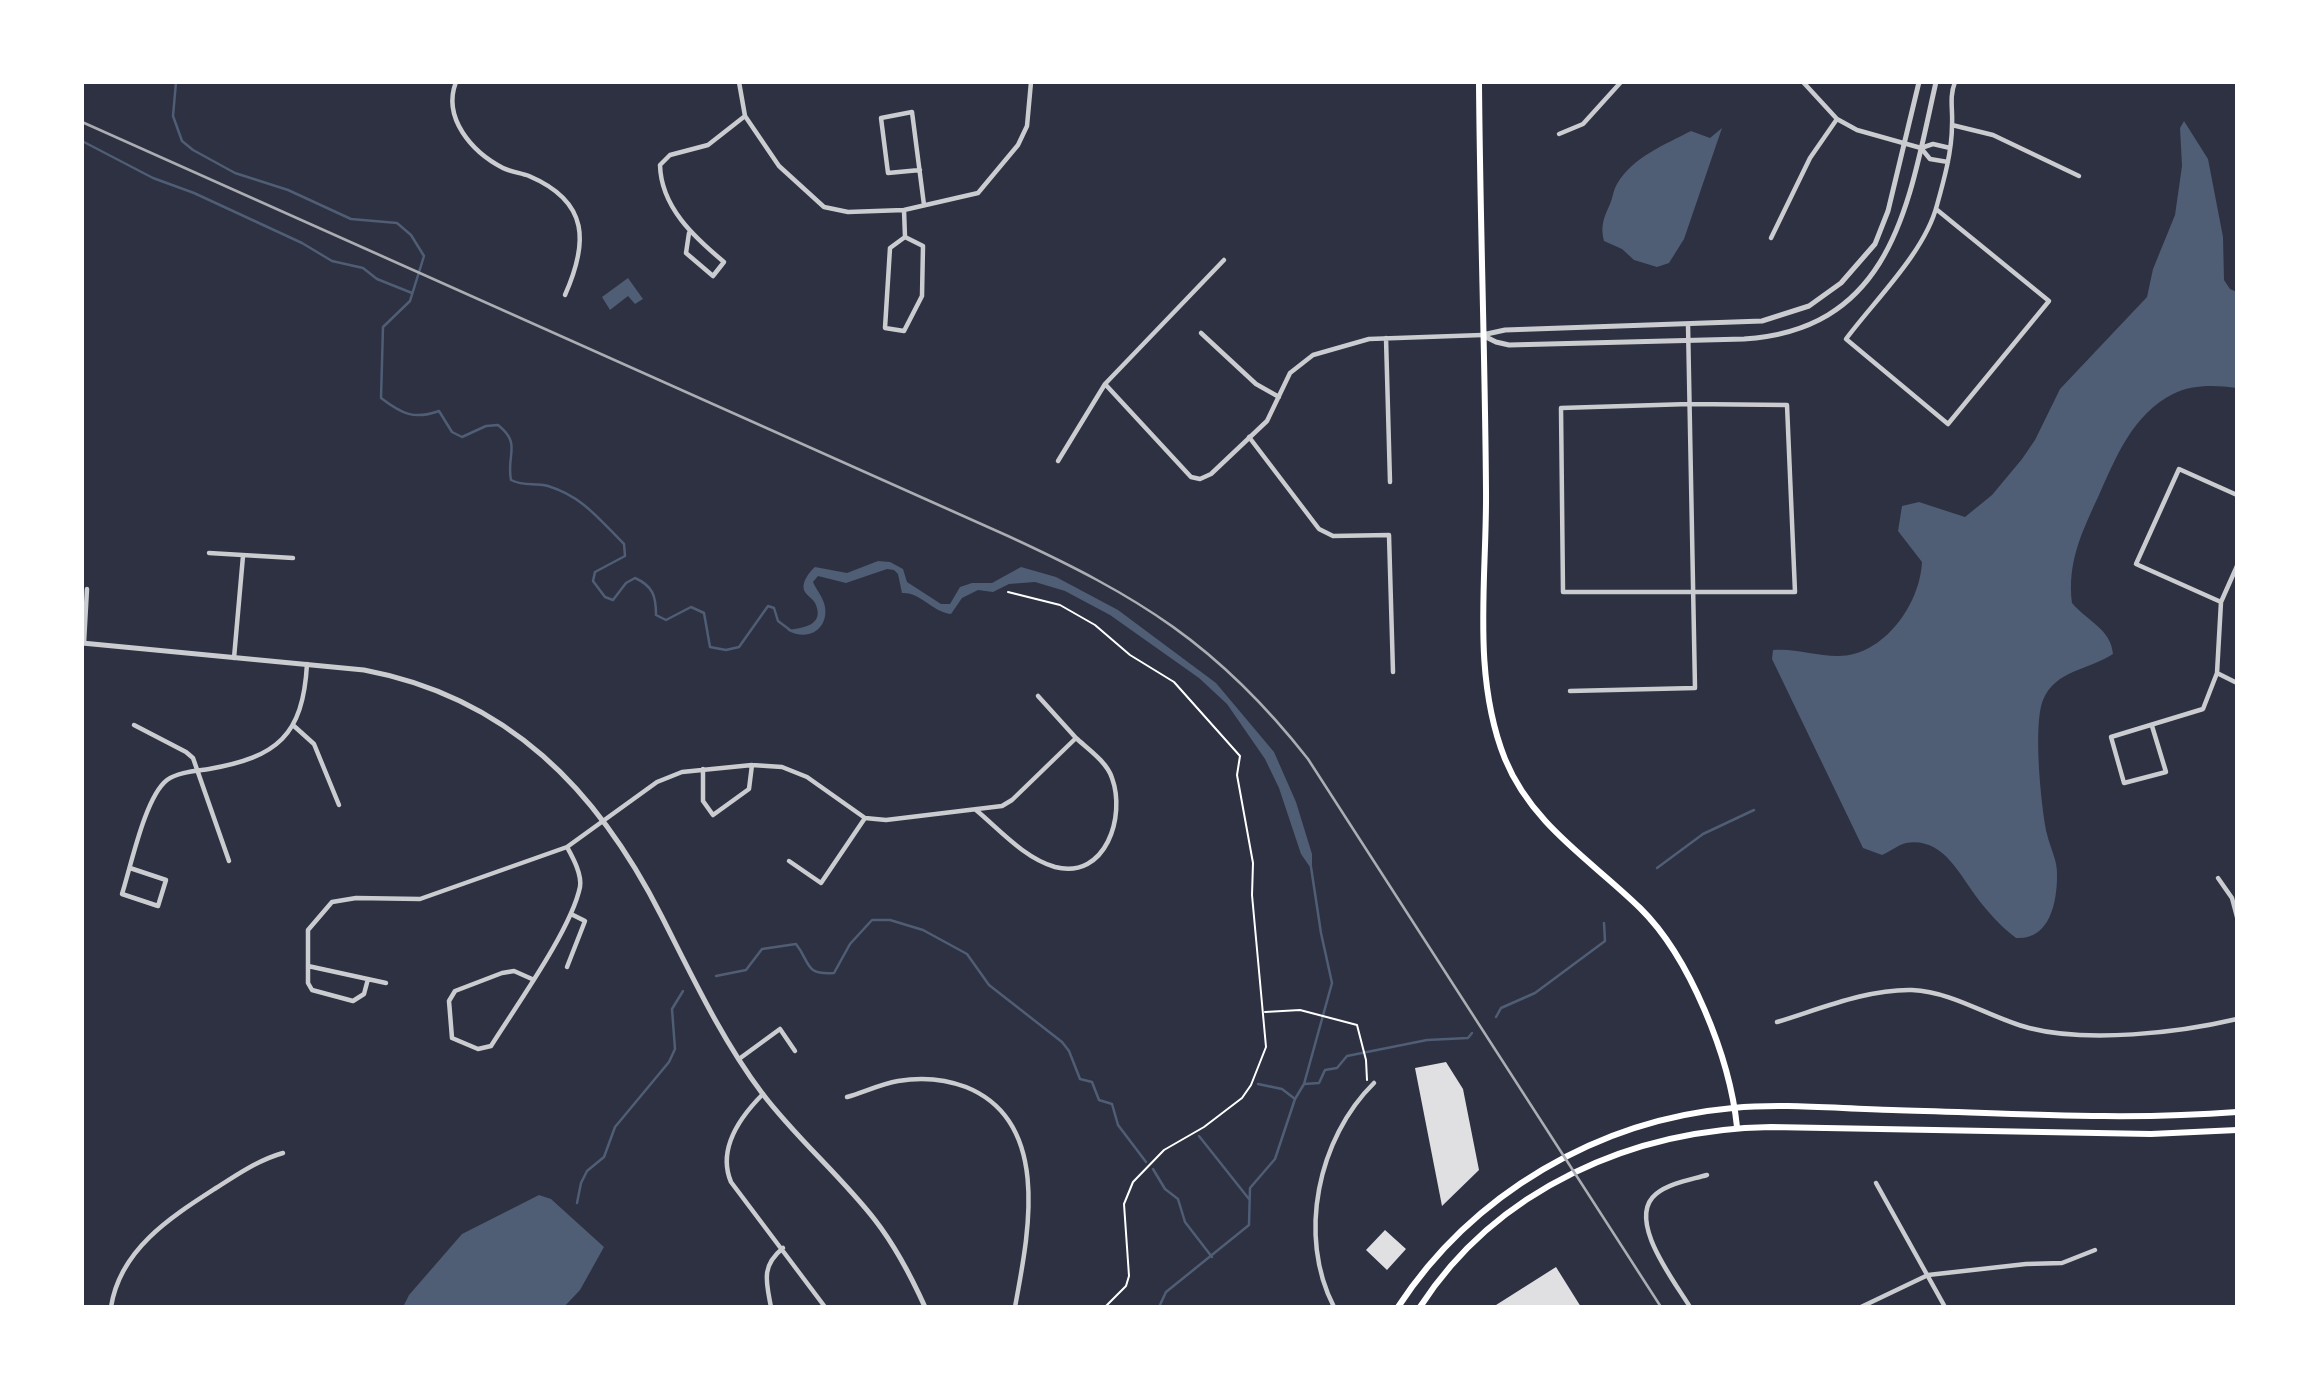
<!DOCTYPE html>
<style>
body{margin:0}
#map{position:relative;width:2319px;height:1389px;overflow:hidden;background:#2d3142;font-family:"Source Sans 3",sans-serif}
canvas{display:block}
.frame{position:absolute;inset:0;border:84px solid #fff;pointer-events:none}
</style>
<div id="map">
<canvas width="2319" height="1389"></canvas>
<div class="frame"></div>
</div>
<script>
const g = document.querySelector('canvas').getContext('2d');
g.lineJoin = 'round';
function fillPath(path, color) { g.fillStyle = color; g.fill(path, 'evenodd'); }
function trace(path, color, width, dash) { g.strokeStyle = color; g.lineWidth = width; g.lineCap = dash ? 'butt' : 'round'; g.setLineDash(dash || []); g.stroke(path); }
const water = new Path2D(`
 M2184 121 2208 159 2223 237 2224 280 2230 289 2237 292V388C2216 385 2192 384 2173 394 2133 414 2116 457 2099 495 2082 532 2067 562 2072 603 2087 621 2111 629 2113 654 2089 670 2055 670 2043 700 2033 724 2041 807 2047 834 2050 848 2058 861 2057 876 2057 904 2049 940 2016 938 2001 927 1986 910 1975 895 1958 872 1942 837 1906 843 1898 845 1889 852 1882 855L1863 848 1772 659 1773 650C1795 648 1816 656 1838 656 1884 656 1920 604 1922 562L1898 531 1902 506 1919 502 1965 517 1992 495 2022 459 2035 440 2060 389 2147 297 2153 269 2175 215 2182 166 2180 128Z
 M1722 128 1684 239 1669 263 1657 267 1634 260 1622 249 1604 241C1600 226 1604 217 1610 204 1613 197 1613 191 1617 184 1633 157 1664 145 1691 131L1710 138Z
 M628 278 643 299 635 304 628 296 610 310 602 297Z
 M878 561 890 562 903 569 907 582 941 604H950L960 587 972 583H992L1021 567 1056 577 1118 610 1216 683 1274 752 1296 802 1312 854V870L1301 854 1279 788 1265 759 1227 704 1199 678 1110 615 1065 591 1035 582 1009 584 993 592 978 590 962 598 951 614C932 612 921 592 902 593L898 574 894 570 887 569 846 583 818 576 813 582C816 589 822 596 824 603 831 625 811 644 787 630 802 628 824 626 816 605 814 599 808 597 805 592 800 584 809 572 815 567L847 573Z
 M539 1195 551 1199 604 1247 580 1290 564 1307H403L409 1295 462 1234Z`);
const stream = new Path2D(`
 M176 82 173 116 182 141 193 150 235 173 288 190 351 219 397 223 411 235 424 256 410 301 383 327 381 398C402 414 414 420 439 411L452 432 462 437 486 426 498 425C522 444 506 454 511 480 525 487 534 482 548 486 583 497 598 518 624 544L625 556 595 572 593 581 605 597 613 600 626 583 635 578C653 586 656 596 656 615L666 620 691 607 704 613 710 647 726 650 739 647 768 606 774 608 778 621 790 630
 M82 141 153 178 194 193 302 243 332 261 363 268 377 279 412 293
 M1657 868 1703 834 1754 810
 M716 976 746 970 762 949 796 944C811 963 804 975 834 973L850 944 872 920H890L923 930 967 954 989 985 1062 1042 1069 1051 1080 1079 1092 1082 1099 1100 1112 1104 1118 1125 1146 1162
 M1496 1017 1501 1008 1535 993 1605 941 1604 923
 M1258 1084 1282 1089 1295 1099
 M1304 1084 1319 1083 1325 1070 1337 1068 1347 1056 1427 1040 1468 1038 1472 1033
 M1199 1136 1249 1199
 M1153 1169 1165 1189 1178 1199 1185 1222 1212 1257
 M577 1203 581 1183 587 1171 604 1157 615 1127 669 1062 675 1049 672 1009 683 991
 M1159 1307 1166 1292 1249 1225 1250 1188 1275 1159 1295 1099 1304 1084 1332 983 1321 933 1311 867`);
const building = new Path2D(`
 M1446 1062 1463 1089 1479 1170 1442 1206 1415 1068Z
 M1385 1230 1406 1249 1387 1270 1366 1250Z
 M1556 1267 1581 1307H1497L1496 1305Z`);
const path = new Path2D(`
 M1008 592 1060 605 1095 625 1130 655 1174 682 1240 756 1237 775 1253 863 1252 895 1266 1047 1251 1085 1242 1098 1204 1127 1164 1150 1133 1182 1124 1204 1129 1276 1126 1286 1105 1307
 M1265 1012 1300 1010 1357 1025 1366 1060 1367 1080`);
const minor = new Path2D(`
 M456 82C442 118 472 152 503 168 511 172 521 173 529 176 590 202 588 243 565 295
 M739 82 745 116 779 166 824 207 848 212 904 210 978 193 1018 145 1027 126 1031 82
 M1803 82 1837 119 1857 130 1921 148 1933 144 1950 148
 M1952 125 1993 135 2079 176
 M1559 134 1583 124 1621 82
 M1921 148 1930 159 1948 162
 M920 170 888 173 881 118 912 112 924 205
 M1936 209 2049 301 1948 424 1846 339C1875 300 1925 252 1937 205 1944 180 1952 151 1952 125 1953 110 1949 97 1955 82
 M904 210 905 237 890 248 885 328 904 331 922 296 923 246 905 237
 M689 233 686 253 713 276 724 262C694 237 661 207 660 165L670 155 708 145 745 116
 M1771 238 1810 158 1837 119
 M1201 333 1256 384 1279 397
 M1386 338 1390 482
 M1105 384 1191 477 1200 479 1211 474 1267 421 1290 373 1313 355 1369 339 1482 335
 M1689 404 1787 405 1795 592H1563L1561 408Z
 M1249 437 1319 529 1333 536 1389 535 1393 672
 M1058 461 1105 384 1224 260
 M2237 495 2179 469 2136 564 2221 602 2237 566
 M209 553 293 558
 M2221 602 2217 673 2237 683
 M84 643 87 589
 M234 658 243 556
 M1570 691 1695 688 1688 324
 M1038 696 1076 738
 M134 725 186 752 193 758 229 861
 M294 726 314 744 339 805
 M2152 726 2166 772 2124 783 2111 737 2203 709 2217 673
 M703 769V801L713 815 749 789 752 765
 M789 861 821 883 865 818
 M130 868 166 880 158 906 122 894C131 866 145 797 167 780 178 772 196 771 209 769 277 757 303 736 307 664
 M2218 878 2232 898 2237 917
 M308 966 386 983
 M567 967 585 921 571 914
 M368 979 364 994 353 1001 312 990 308 983V930L332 902 356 898 420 899 567 847 657 782 682 772 752 765 782 767 807 777 865 818 886 820 1002 806 1012 800 1076 738C1088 749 1107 762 1112 778 1126 816 1106 880 1055 867 1024 858 1000 830 976 810
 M532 979 514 971 502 973 455 991 449 1001 452 1038 478 1049 491 1046C516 1006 571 930 580 887 582 874 573 858 567 847
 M1777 1022C1820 1009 1867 989 1912 990 1954 992 1990 1018 2029 1028 2088 1043 2178 1033 2237 1019
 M739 1059 780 1029 795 1051
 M763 1094C740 1117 717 1149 731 1182L825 1307
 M847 1097C864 1092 881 1084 898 1081 921 1077 945 1079 966 1087 1053 1122 1028 1236 1015 1307
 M1876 1183 1945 1307
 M111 1307C120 1249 171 1217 216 1188 237 1175 258 1160 283 1153
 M771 1307C766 1281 761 1266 783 1248
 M1334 1307C1297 1236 1318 1138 1374 1083
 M1690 1307C1675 1282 1625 1219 1656 1194 1670 1183 1690 1180 1707 1175
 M1861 1307 1928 1275 2026 1264 2062 1263 2095 1250`);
const tertiary = new Path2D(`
 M1482 335 1496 342 1509 345 1744 339C1895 329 1909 200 1936 82
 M1482 335 1505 330 1762 321 1809 306 1841 283 1875 244 1888 211 1919 82
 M82 643 364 670C508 697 598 790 662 917 692 976 722 1040 762 1093 796 1138 840 1175 875 1220 896 1247 911 1276 925 1307`);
const secondary = new Path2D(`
 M1479 82C1480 218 1485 354 1486 490 1487 578 1471 674 1505 759 1532 825 1591 860 1640 908 1690 957 1730 1058 1737 1127`);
const primary = new Path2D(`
 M1398 1307C1472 1194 1598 1120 1733 1108 1785 1103 1840 1109 1892 1110 2007 1113 2123 1121 2237 1112
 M1420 1307C1497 1188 1634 1129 1771 1127L2151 1134 2237 1130`);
const rail = new Path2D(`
 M82 122 1008 536C1138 596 1218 644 1308 759L1661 1307`);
fillPath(water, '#4f5d75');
trace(stream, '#4f5d75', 2.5);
fillPath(building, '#e0e0e3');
trace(path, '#fff', 2);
trace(minor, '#caccd0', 4.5);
trace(tertiary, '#caccd0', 5);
trace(secondary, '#fff', 6);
trace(primary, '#fff', 6);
trace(rail, '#abadb3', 2.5);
</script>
